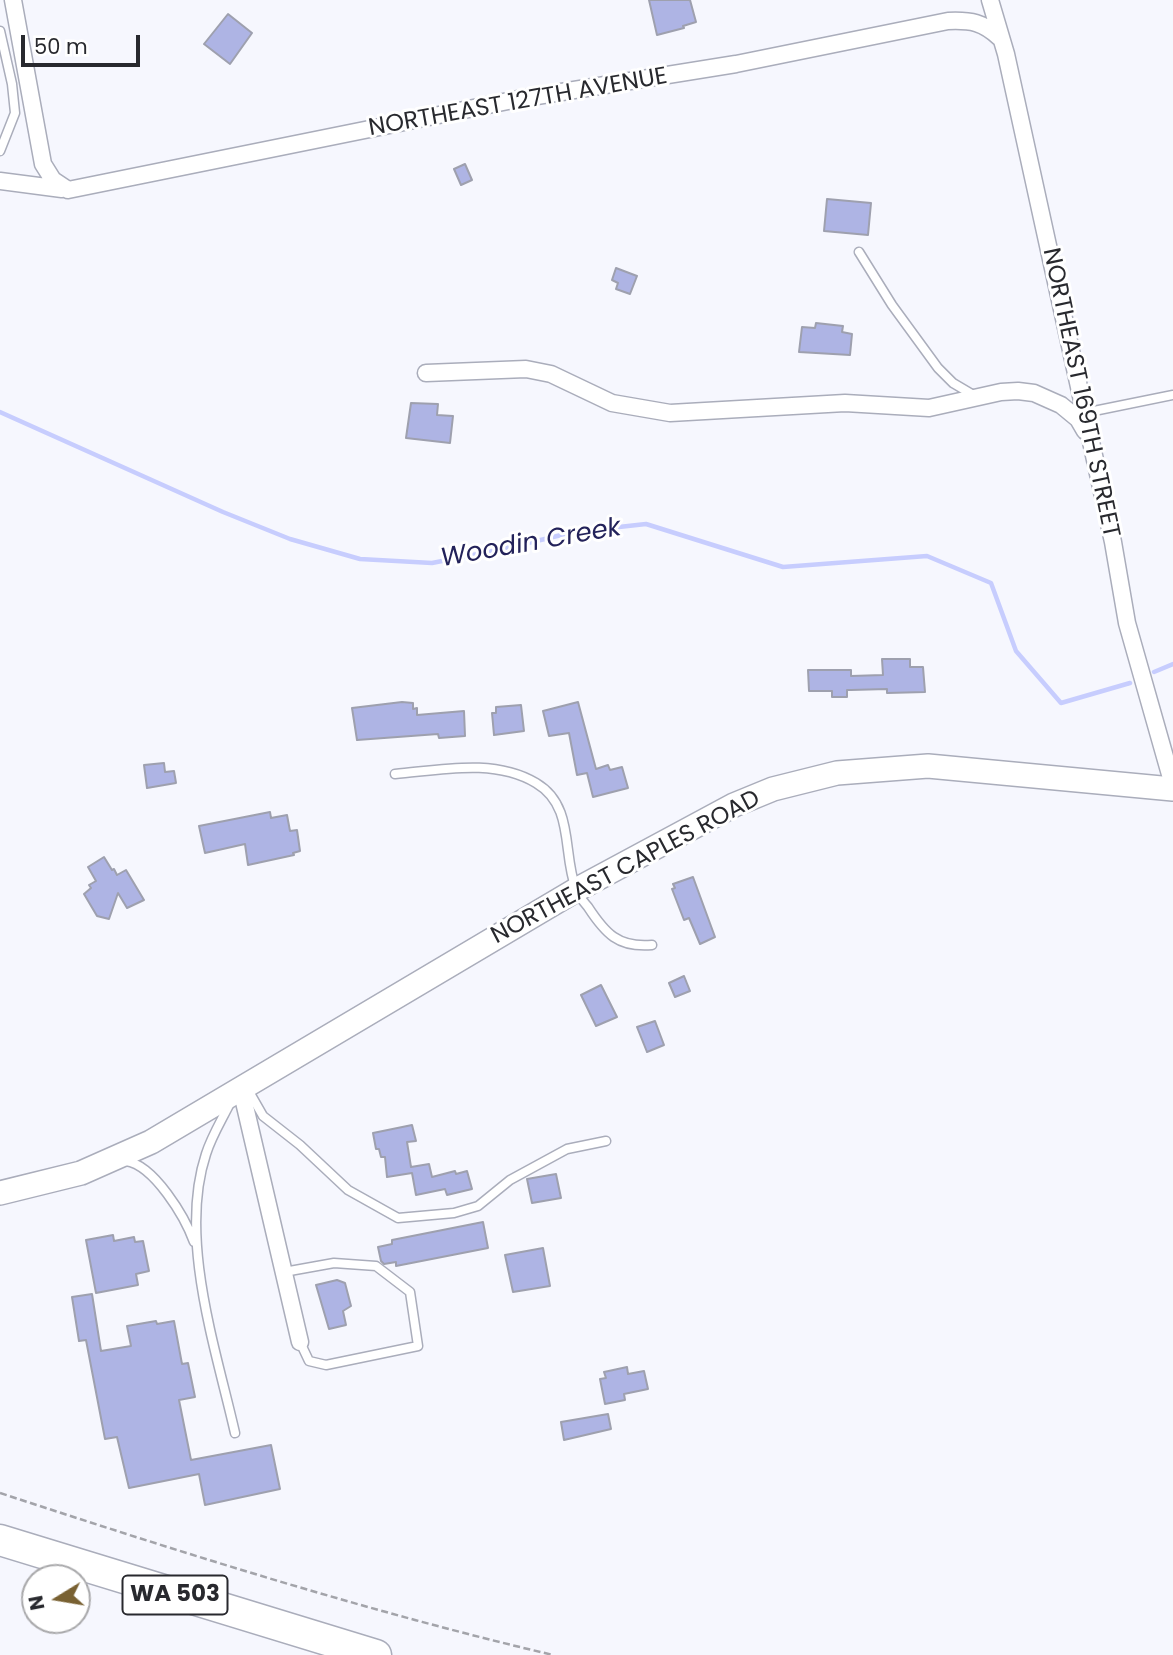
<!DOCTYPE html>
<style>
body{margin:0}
#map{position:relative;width:1173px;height:1655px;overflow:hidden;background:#f6f7fe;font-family:Poppins,sans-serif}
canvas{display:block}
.north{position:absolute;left:21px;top:1564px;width:70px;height:70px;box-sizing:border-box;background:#fff;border:2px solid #a9a9ab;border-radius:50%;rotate:259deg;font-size:19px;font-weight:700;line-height:28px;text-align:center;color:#28292e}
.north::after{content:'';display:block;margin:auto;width:24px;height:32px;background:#796132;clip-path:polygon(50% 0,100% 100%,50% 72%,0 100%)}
.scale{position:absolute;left:21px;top:35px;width:119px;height:32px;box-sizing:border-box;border:4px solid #28292e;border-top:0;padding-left:9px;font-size:21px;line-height:24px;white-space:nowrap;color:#28292e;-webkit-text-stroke:5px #fff;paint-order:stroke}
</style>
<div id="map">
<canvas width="1173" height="1655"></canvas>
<div class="north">N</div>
<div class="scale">50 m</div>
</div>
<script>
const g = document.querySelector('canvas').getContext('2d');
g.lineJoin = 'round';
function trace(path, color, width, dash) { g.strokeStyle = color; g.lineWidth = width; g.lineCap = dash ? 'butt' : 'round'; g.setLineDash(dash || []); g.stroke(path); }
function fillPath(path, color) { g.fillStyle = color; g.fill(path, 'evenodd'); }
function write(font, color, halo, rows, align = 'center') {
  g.font = font + ' Poppins,sans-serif'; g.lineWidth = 6; g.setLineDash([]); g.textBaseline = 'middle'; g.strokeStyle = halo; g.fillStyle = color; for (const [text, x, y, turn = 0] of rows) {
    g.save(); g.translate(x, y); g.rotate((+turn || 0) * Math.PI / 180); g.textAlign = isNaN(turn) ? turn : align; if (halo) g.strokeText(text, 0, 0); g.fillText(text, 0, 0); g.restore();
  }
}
const stream = new Path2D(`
 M0 412 223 512 290 539 360 559 432 563 503 549 574 532 646 524 783 567 927 556 991 583 1016 651 1061 703 1130 683
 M1154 672 1173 664`);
const building = new Path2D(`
 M649 0H690L696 22 683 26 684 28 657 35Z
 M228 14 252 33 230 64 204 44Z
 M465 164 472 180 461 185 454 169Z
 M827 199 871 203 868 235 824 231Z
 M616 268 637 276 630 294 616 289 618 283 612 280Z
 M816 323 843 326 842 332 852 334 850 355 799 352 802 327 815 328Z
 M411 403 438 404 437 415 453 416 450 443 406 438Z
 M882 659H910V667H923L925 692 887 693V689L851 690H847V697H832V691H809L808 670H851V676L883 675Z
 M402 702 413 703V709L417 708V715L464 711 465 736 439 738 438 734 357 740 352 708Z
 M578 702 596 769 608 765 610 770 622 767 628 788 593 797 587 773 577 775 569 733 549 736 543 711Z
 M521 705 524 731 494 735 492 713H496V707Z
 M164 763 165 772 174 771 176 783 147 788 144 765Z
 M270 812 271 818 287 815 290 831 297 830 300 851 293 853 294 855 248 865 245 844 205 853 199 826Z
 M104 857 112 870 114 869 117 875 126 870 144 900 127 908 118 893 109 919 97 916 84 894 91 888 89 885 96 881 88 867Z
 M693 877 715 937 700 944 689 918 684 920 672 889 675 888 673 884Z
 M684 976 690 991 675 997 669 983Z
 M601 985 617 1017 596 1026 581 995Z
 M655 1021 664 1045 647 1052 637 1027Z
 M412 1125 416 1141 407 1142 411 1167 429 1164 432 1177 455 1171 456 1174 467 1171 472 1189 447 1195 445 1189 416 1195 412 1173 387 1177 385 1157H381L379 1149H376L373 1133Z
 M556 1174 561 1198 532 1203 527 1179Z
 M483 1222 488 1248 396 1266V1262L384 1264 381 1261 378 1247 392 1244V1240Z
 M113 1235 114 1241 134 1237 135 1242 143 1241 149 1271 136 1274 138 1285 96 1293 86 1240Z
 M543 1248 550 1286 513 1292 505 1255Z
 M337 1280 345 1283 351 1306 343 1311 346 1325 329 1329 316 1285Z
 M92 1294 101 1351 131 1346 127 1326 156 1321 157 1324 174 1321 182 1364 188 1363 195 1397 179 1400 191 1460 271 1445 280 1489 205 1505 199 1474 129 1488 117 1437 105 1439 86 1340 79 1341 72 1297Z
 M627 1367 628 1374 644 1371 648 1389 624 1394 625 1400 605 1404 600 1379 606 1378 604 1372Z
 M608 1414 611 1429 564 1440 561 1422Z`);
const path = new Path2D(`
 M0 1493C183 1553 366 1611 553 1655`);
const lane = new Path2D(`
 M0 31 12 84 15 113 0 151
 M859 252 892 305 938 368 953 383 975 396
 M1084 413 1173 395
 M395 774C441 770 494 758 536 783 575 806 562 853 576 889 578 896 584 902 588 907 605 933 618 948 652 945
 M247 1088 263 1116 300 1145 348 1190 398 1218 454 1213 478 1206 510 1180 567 1149 606 1141
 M231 1101C223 1118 212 1135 206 1154 178 1238 216 1349 235 1433
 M126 1161C154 1165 185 1217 194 1242
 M284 1272 334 1263 376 1266 410 1292 418 1346 326 1365 309 1361 300 1342`);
const street = new Path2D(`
 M13 0 43 164 53 180 68 190 518 99 736 64 948 21C971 20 983 22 1000 38
 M990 0 1006 54 1113 542 1127 623 1173 785
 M0 181 62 189
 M426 373 526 369 551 374 612 403 670 413 845 403 929 408 1001 392 1018 391 1034 393 1061 405 1078 419 1085 431
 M241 1089 300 1342`);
const secondary = new Path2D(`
 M0 1193 81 1173 151 1142 576 890 734 805 773 789 837 773 928 766 1173 789`);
const highway = new Path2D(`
 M0 1540 376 1655`);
const shields = [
 [175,1595,105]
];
const shieldNames = [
 ["WA 503",175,1595]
];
const streetNames = [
 ["NORTHEAST 127TH AVENUE",518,103,-10],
 ["NORTHEAST 169TH STREET",1080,393,78],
 ["NORTHEAST CAPLES ROAD",626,868,-28]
];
const waterNames = [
 ["Woodin Creek",531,544,-10]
];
trace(stream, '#c7cdfe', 4.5);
fillPath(building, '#aeb4e4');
trace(building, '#9ea0ae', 2);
trace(lane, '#aaadbb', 11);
trace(street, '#aaadbb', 19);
trace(secondary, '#aaadbb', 26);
trace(highway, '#aaadbb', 33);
trace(path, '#a3a4aa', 2.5, [7, 3.5]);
trace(lane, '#fff', 8);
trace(street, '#fff', 16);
trace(secondary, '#fff', 23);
trace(highway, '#fff', 30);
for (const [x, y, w] of shields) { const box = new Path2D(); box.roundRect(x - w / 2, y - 19.5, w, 39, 5); g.fillStyle = '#fff'; g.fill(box); trace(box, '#28292e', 2); }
write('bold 23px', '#28292e', null, shieldNames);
write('24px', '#28292e', '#fff', streetNames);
write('italic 26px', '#23225a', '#fff', waterNames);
</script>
